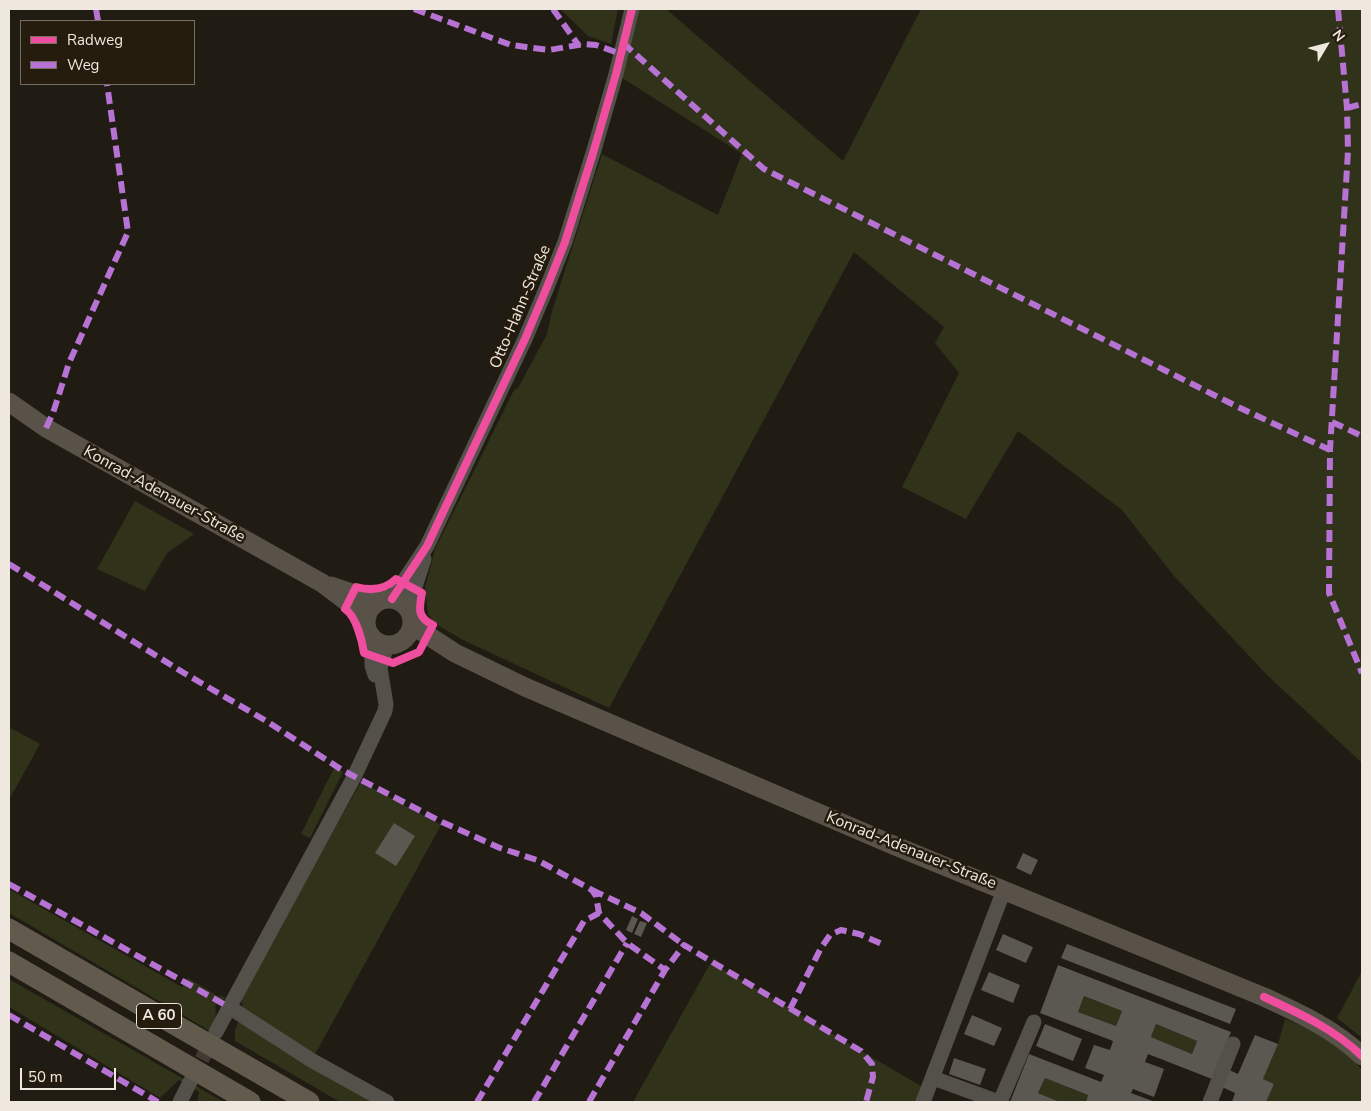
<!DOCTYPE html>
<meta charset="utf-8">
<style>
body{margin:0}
#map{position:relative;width:1371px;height:1111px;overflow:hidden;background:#201b13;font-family:"Nunito Sans",sans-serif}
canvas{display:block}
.frame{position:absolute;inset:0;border:10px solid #eee8df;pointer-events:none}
.legend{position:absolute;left:20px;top:20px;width:175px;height:65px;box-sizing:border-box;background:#251c0e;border:1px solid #756e62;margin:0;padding:6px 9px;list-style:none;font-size:15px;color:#eee8df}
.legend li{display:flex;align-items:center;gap:10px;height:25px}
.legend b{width:25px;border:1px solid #756e62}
.north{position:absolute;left:1301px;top:20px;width:50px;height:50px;-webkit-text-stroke:4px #251c0e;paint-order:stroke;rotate:53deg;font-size:14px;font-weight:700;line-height:20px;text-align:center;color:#eee8df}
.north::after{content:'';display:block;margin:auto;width:18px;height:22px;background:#eee8df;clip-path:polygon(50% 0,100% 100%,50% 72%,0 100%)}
.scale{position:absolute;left:20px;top:1068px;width:96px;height:22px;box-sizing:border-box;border:2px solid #eee8df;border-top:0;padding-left:6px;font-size:15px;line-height:18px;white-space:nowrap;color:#eee8df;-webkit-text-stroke:4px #251c0e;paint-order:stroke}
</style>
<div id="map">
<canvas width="1371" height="1111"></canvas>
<div class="frame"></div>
<ul class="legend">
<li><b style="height:6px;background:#ef4d9e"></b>Radweg</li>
<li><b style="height:6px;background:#b673d3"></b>Weg</li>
</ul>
<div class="north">N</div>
<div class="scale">50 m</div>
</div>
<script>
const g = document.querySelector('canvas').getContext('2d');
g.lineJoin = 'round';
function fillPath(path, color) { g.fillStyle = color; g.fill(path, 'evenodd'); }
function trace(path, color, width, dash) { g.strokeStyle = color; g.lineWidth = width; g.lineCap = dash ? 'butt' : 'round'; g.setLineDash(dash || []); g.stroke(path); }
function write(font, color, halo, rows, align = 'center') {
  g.font = font + ' "Nunito Sans",sans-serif'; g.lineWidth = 5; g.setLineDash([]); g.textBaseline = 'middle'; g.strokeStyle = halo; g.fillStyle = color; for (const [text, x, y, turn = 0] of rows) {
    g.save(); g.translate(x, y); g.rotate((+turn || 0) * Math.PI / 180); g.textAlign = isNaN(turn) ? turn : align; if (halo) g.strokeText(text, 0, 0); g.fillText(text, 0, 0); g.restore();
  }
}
const green = new Path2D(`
 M560 9H618L611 44 588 36Z
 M632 9H666L843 161 921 9H1362V763L1268 676 1174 576 1122 510 1018 431 966 519 902 487 959 373 935 343 944 327 854 252 609 708 463 640 434 623 428 614 425 587 435 549 514 390 518 388 547 334 552 311 602 154 718 215 742 154 616 74Z
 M135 501 194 534 167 553 145 591 97 569Z
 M9 727 40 744 9 800Z
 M335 766 343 772 310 838 301 834Z
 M361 782 441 825 313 1058 244 1013 240 995Z
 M9 889 182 987 188 978 218 996 226 997 215 1006C217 1016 215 1022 210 1031L9 913Z
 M711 962 924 1088 919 1102H633Z
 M1362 971V1038L1337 1018Z
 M9 979 224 1102H197L199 1092 179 1080 160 1098 9 1007Z
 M1084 996 1122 1011 1116 1026 1078 1012Z
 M239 1019 377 1102H340L235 1041V1031Z
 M1285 1019 1313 1030 1350 1056 1362 1070V1102H1266L1274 1084 1263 1079 1278 1044Z
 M1156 1024 1197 1041 1192 1054 1151 1037Z
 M1045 1078 1088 1095 1086 1102H1061L1038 1093Z`);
const building = new Path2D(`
 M394 823 415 836 396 866 375 853Z
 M1023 853 1038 860 1031 875 1016 868Z
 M632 916 638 919 632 933 626 930Z
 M640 921 647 923 641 937 634 934Z
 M1003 934 1033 947 1026 963 996 950Z
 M1067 944 1236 1009 1230 1024 1061 958Z
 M1058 965 1231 1032 1212 1079 1148 1054 1145 1062 1164 1069 1154 1097 1133 1089 1131 1093 1155 1102H1086L1088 1095 1045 1078 1038 1093 1060 1102H1010L1029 1054 1101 1082 1104 1075 1085 1068 1094 1045 1110 1050 1113 1041 1040 1013ZM1084 996 1122 1011 1116 1026 1078 1012ZM1156 1024 1197 1041 1192 1054 1151 1037Z
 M989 972 1020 985 1013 1003 981 990Z
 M972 1015 1002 1028 994 1046 964 1034Z
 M1045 1024 1082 1039 1073 1061 1036 1046Z
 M1255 1035 1278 1044 1263 1079 1274 1084 1266 1102H1232L1235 1093 1222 1087 1229 1070 1238 1074Z
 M954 1058 986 1069 980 1085 949 1074Z`);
const minorTunnel = new Path2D(`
 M191 1080 214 1036`);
const minor = new Path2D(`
 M392 599 427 546 525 339 547 287 565 242 594 150 616 74 632 9
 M408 609 424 559
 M372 637V666L375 675
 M229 1007 311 1060 387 1102
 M216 1032 354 777 385 711 386 704 380 668 387 645
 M933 1078 999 1102
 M180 1102 190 1082
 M923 1102 1004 890
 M1000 1102 1034 1022
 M1210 1102 1233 1044`);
const major = new Path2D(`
 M9 402 46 428 322 583 367 617
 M331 586 378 602
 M366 622a23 23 0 1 1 46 0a23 23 0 1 1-46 0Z
 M412 625 455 653 525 687 893 845 1264 997C1299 1013 1334 1029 1362 1056`);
const highway = new Path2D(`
 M9 929 309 1102
 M9 962 250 1102`);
const quiet = new Path2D(`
 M96 9 98 21
 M414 9 511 45 549 50 584 44 596 45 621 54
 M553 9 579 46
 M1338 9 1347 108 1348 151 1330 450 1329 593 1362 673
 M623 43 764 169 1236 406 1330 450
 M1347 108 1362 104
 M1332 422 1362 436
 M46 428 53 413 69 363 128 232 107 84
 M9 564 184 673 268 722 342 770 442 822 500 848 537 860 592 890 596 896 599 913 627 943 665 970 684 945 861 1051 872 1064 873 1077 866 1102
 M9 884 229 1007
 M592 890 641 913 684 945
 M790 1009 821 948 830 935 841 930 859 934 882 944
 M9 1015 158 1102
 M477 1102 584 921 599 913
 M534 1102 627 943
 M589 1102 665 970`);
const cycleway = new Path2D(`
 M396 579 422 593C419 609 417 617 433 625L419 652 393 663 364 653C362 640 356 616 345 609L356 587C371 591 385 590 396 579Z
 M392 599 427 546 525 339 547 287 565 242 594 150 616 74 632 9
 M1264 997C1299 1013 1334 1029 1362 1056`);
const shields = [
 [159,1016,45]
];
const shieldNames = [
 ["A 60",159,1016]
];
const streetNames = [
 ["Otto-Hahn-Straße",521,307,-67],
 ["Konrad-Adenauer-Straße",164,495,29],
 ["Konrad-Adenauer-Straße",911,851,22]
];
fillPath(green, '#30321a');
fillPath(building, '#5b5851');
trace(minorTunnel, '#3f3a32', 15, [15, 8]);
trace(minor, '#54504a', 15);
trace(major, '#595249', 19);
trace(highway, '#615a4d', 21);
trace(quiet, '#b673d3', 6, [12, 6]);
trace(cycleway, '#ef4d9e', 8);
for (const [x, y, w] of shields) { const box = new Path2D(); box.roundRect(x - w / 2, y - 12.5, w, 25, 4); g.fillStyle = '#251c0e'; g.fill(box); trace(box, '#eee8df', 1); }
write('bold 15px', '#eee8df', null, shieldNames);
write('16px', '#eee8df', '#251c0e', streetNames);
</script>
